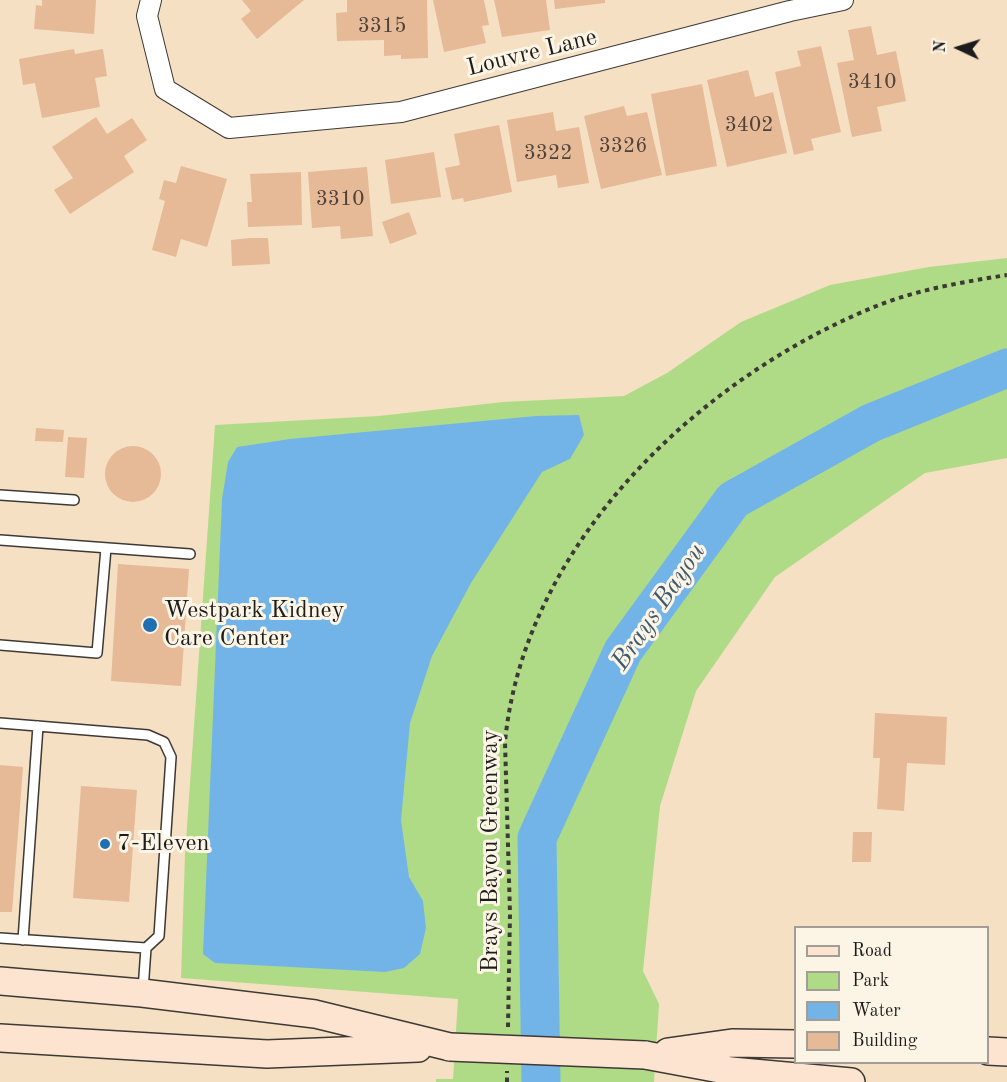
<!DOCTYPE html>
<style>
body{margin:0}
#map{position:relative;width:1007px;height:1082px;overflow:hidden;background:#f5e0c3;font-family:"Old Standard TT",serif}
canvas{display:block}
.legend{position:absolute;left:794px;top:926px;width:195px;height:138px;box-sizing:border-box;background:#fcf5e5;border:2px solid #a29e95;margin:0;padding:8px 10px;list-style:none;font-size:18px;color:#1c1c1c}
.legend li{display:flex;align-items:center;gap:12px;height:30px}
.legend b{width:30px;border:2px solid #a29e95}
.north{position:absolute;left:929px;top:18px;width:60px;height:60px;-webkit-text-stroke:4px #fcf5e5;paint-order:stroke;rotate:274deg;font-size:16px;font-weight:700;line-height:24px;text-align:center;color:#1c1c1c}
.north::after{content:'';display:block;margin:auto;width:21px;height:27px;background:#1c1c1c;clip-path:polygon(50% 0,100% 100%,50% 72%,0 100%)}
</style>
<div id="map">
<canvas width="1007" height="1082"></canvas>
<ul class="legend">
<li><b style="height:8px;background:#fde4d1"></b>Road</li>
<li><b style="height:16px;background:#afdb87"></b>Park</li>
<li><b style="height:16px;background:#73b4e8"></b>Water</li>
<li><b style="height:16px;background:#e6b997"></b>Building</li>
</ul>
<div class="north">N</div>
</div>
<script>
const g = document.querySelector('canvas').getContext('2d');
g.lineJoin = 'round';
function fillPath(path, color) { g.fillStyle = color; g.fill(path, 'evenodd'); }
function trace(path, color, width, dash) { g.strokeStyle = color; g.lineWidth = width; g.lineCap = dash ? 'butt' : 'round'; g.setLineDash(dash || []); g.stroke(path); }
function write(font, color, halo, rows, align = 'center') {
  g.font = font + ' "Old Standard TT",serif'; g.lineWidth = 6; g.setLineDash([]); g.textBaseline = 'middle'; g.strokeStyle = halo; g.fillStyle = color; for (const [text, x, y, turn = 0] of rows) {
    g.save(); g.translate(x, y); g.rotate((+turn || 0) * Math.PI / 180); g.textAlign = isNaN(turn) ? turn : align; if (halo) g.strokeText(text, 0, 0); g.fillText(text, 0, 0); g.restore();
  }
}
const green = new Path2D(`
 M1007 258V458L925 473 775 577 696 691 660 806 643 971 659 1004 654 1082H436V1079H453L458 999 181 978 185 855 215 425 379 416 503 402 624 396 667 373 741 322 830 285 929 267Z`);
const water = new Path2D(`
 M579 415 584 435 570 459 542 472 471 583 432 656 410 723 401 820 409 877 423 901 426 928 420 954 404 968 385 972 215 963 203 954 222 499 228 462 237 447 290 439 536 416Z`);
const river = new Path2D(`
 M541 1082 537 838 623 651 733 500 871 423 1007 368`);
const building = new Path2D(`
 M42 0H96L94 34 34 29 36 5 42 6Z
 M242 0H304L257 39 241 19 251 11Z
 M347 0H427L428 58 401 59V55L384 56V40L337 41 336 13 347 12Z
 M433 0H484L489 25 482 26 486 43 444 52Z
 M494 0H546L550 30 502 37Z
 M554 0H605V3L555 9Z
 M871 26 877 55 896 51 906 101 877 107 882 131 852 137 837 63 854 60 848 30Z
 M821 46 841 132 811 139 814 150 794 155 775 72 801 66 797 51Z
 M74 49 75 54 103 49 107 76 95 78 100 107 42 118 35 83 23 85 19 59Z
 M748 70 755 97 773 92 787 153 727 167 707 80Z
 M702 84 717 166 666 176 651 94Z
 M624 106 627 116 647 112 662 175 601 189 584 116Z
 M553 112 556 131 579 127 589 183 558 188 556 175 517 182 507 120Z
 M96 117 107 134 132 118 147 140 124 156 134 172 70 214 54 190 73 178 52 147Z
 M499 125 512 192 464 202 463 198 452 200 445 168 460 165 454 134Z
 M434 152 441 197 391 204 385 160Z
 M181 166 227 179 207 247 181 239 176 257 152 250 165 201 159 199 164 180 176 183Z
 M367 167 373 236 341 239 340 226 312 228 308 172Z
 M301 172 302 225 248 227 247 202H252L250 174Z
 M409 212 417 234 390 244 382 222Z
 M250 238H268L270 264 232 266 231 240Z
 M36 428 64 430 63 442 35 441Z
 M68 437 87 438 84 478 65 477Z
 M105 474a28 28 0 1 1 56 0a28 28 0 1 1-56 0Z
 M118 564 189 569 181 686 111 681Z
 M875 713 947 717 945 765 907 763 904 811 877 809 880 758H873Z
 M0 765 23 767 12 912H0Z
 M81 786 137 790 129 902 73 898Z
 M853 832H872L871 862H852Z`);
const path = new Path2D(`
 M508 1027 510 914 505 742C524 543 701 376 879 305 920 289 964 282 1007 275
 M507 1082V1071`);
const service = new Path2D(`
 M0 495 74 500
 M0 540 190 554
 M0 645 97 653 106 548
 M0 723 148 735 164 742 171 757 159 936 146 948 143 990
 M0 938 146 948
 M23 940 38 726`);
const minor = new Path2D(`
 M151 0 147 16 165 89 229 128 401 112 790 11 843 0`);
const secondary = new Path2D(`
 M0 981 142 993 315 1014 450 1047
 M0 1038 267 1054 418 1048
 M988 1051 1007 1052
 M668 1052 732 1043 796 1044
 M645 1055 731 1071 851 1082`);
const secondaryBridge = new Path2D(`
 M450 1047 645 1055`);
const markers = [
 [150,625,8,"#1f6fb2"],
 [105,844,6,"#1f6fb2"]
];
const numberNames = [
 ["3315",382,26],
 ["3410",872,82],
 ["3402",749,125],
 ["3326",623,146],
 ["3322",548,153],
 ["3310",340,199]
];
const streetNames = [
 ["Louvre Lane",532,53,-14],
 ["Brays Bayou Greenway",491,851,-90]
];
const poiNames = [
 ["Westpark Kidney",164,611],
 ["Care Center",164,639],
 ["7-Eleven",117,844]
];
const waterNames = [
 ["Brays Bayou",659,607,-56]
];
fillPath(green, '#afdb87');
fillPath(water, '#73b4e8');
trace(river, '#73b4e8', 39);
fillPath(building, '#e6b997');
trace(service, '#3d3935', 12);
trace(minor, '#3d3935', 22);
trace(secondary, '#3d3935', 30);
trace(path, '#3d3935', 4, [4.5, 4.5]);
trace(service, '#fff', 9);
trace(minor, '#fff', 20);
trace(secondary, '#fde4d1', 27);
trace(secondaryBridge, '#3d3935', 30, []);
trace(secondaryBridge, '#fde4d1', 27);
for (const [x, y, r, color] of markers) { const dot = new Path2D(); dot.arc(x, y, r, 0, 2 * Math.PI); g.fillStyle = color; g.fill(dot); trace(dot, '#fcf5e5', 2); }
write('21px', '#4e433b', null, numberNames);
write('24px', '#1c1c1c', '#fcf5e5', streetNames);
write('24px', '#1c1c1c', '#fcf5e5', poiNames, 'left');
write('italic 26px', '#3f596e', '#fcf5e5', waterNames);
</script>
